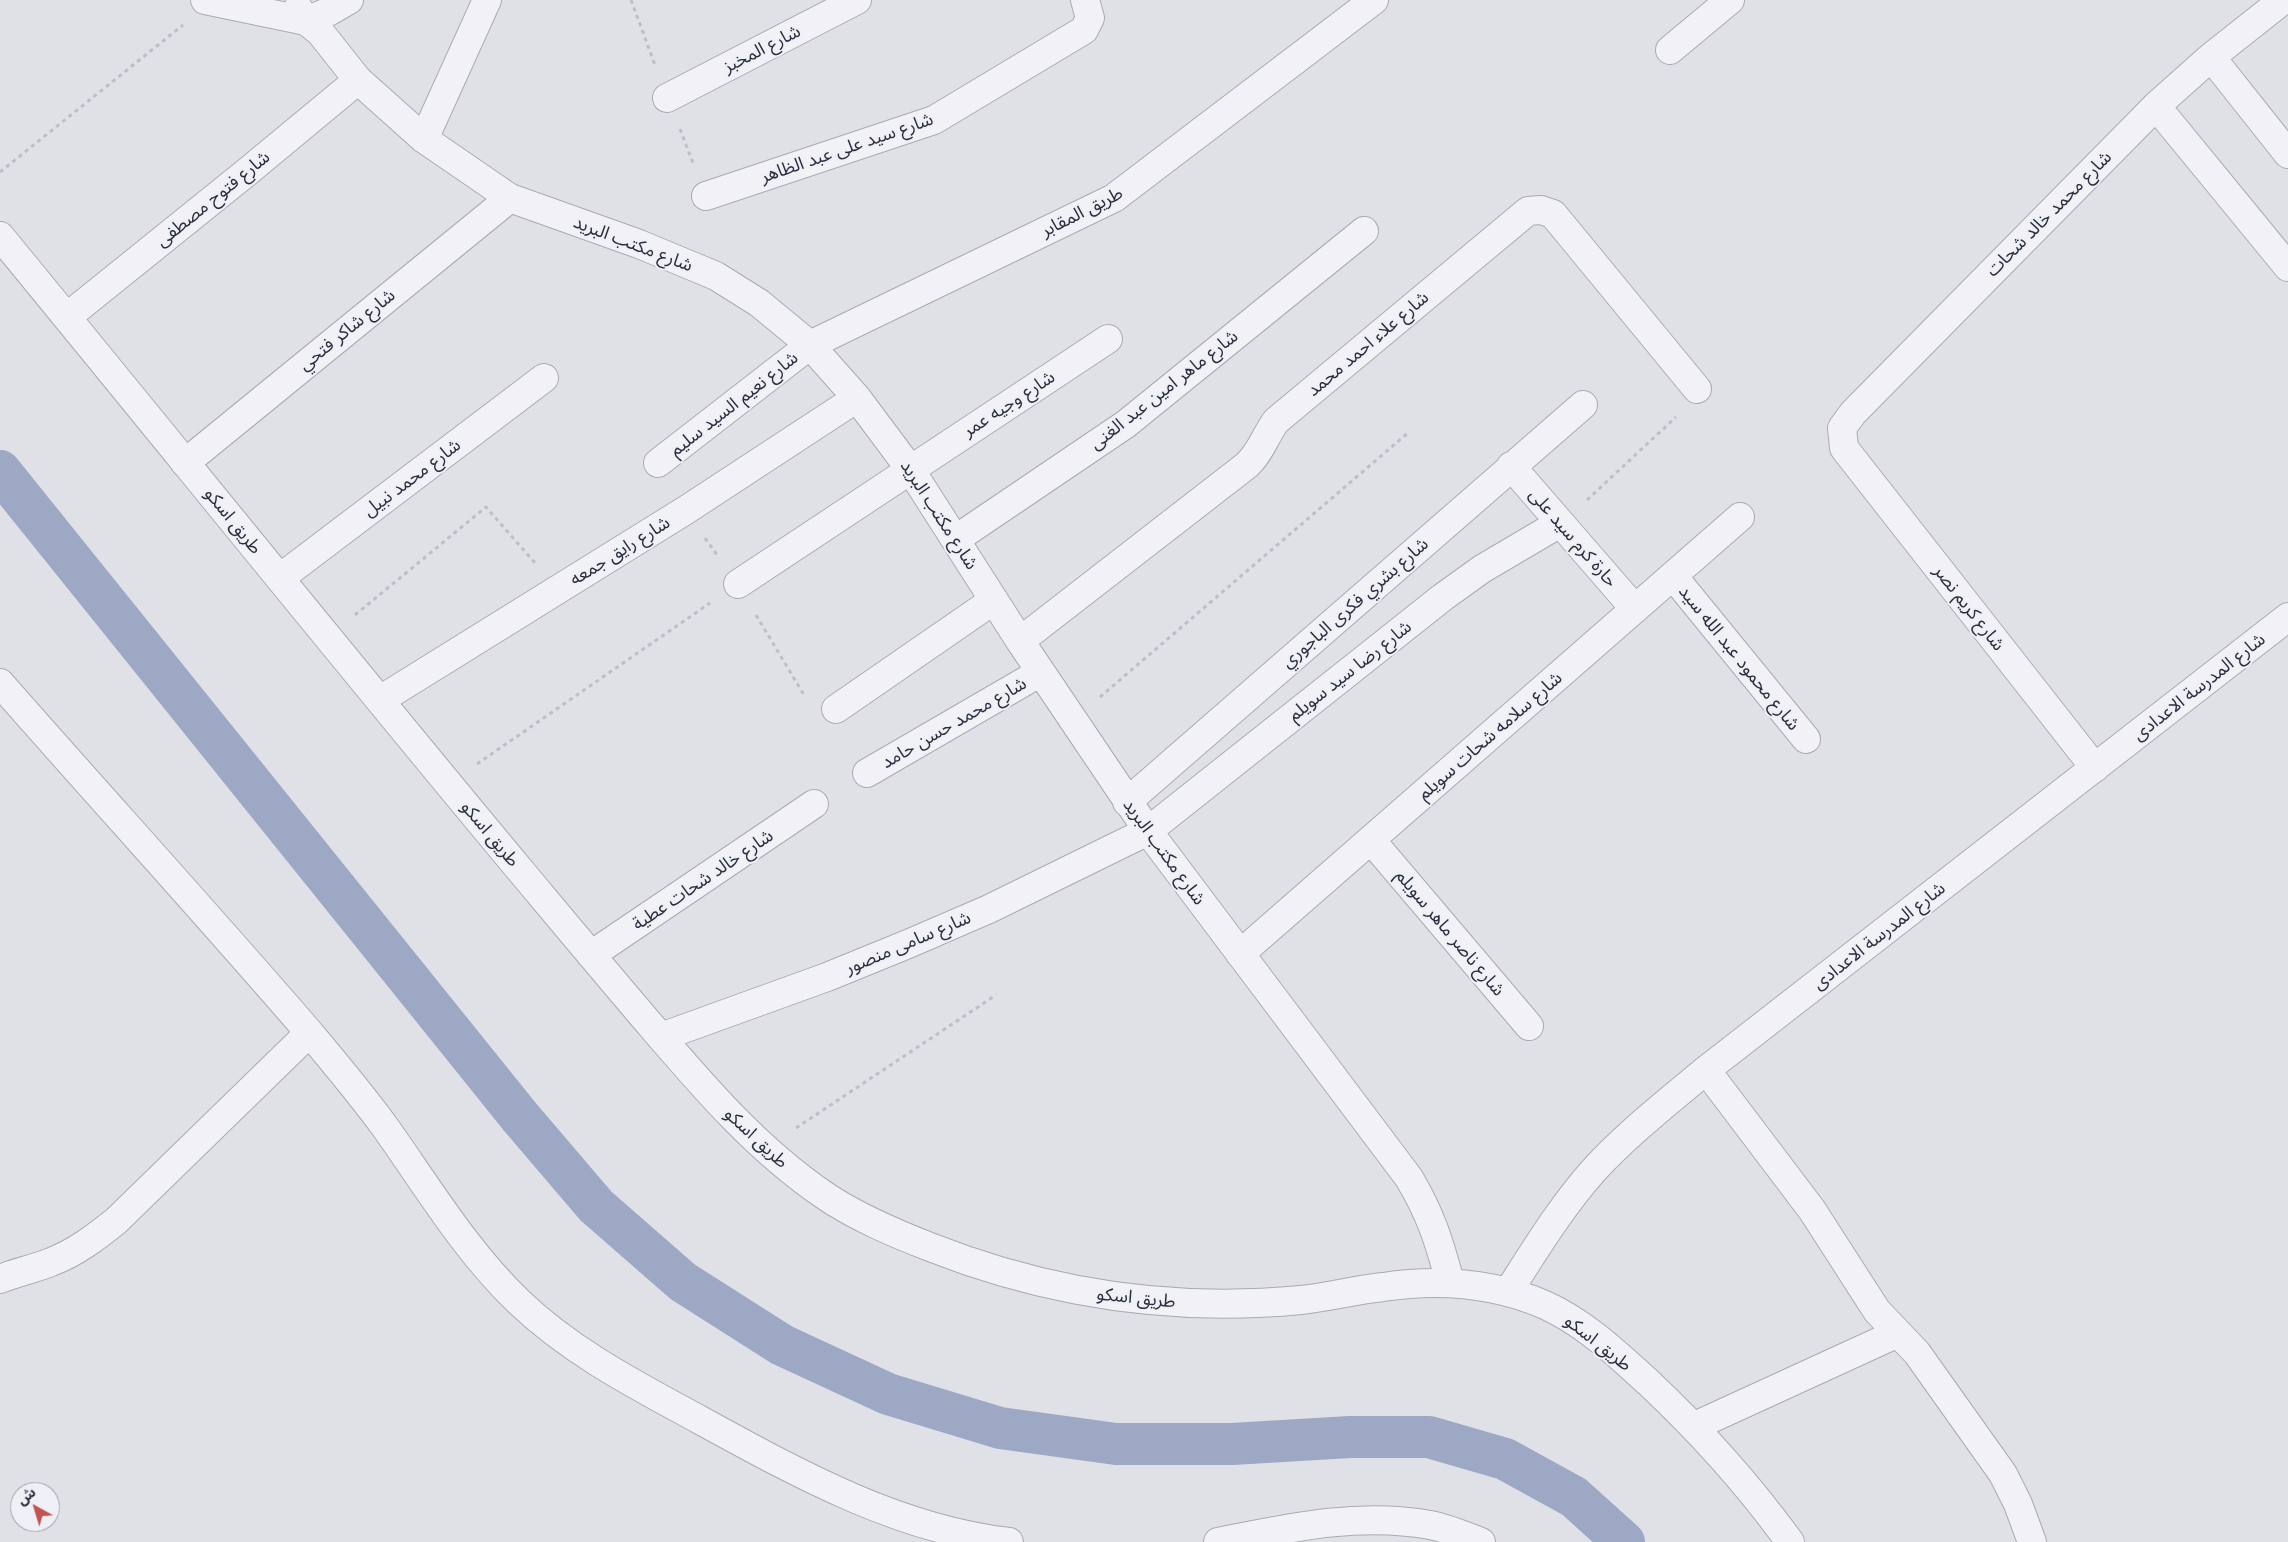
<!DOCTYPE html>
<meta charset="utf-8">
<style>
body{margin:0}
#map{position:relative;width:2288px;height:1542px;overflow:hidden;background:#dfe1e7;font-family:Mulish,"Noto Sans Arabic",sans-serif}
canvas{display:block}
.north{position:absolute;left:10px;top:1482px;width:50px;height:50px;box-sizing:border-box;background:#eef0f5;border:1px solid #9fa2ab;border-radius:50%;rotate:321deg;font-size:14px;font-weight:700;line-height:20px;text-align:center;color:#292d3d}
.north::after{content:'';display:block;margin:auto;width:18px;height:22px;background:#c2534e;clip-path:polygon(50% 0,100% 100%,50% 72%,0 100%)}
</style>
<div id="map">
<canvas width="2288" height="1542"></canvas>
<div class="north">ش</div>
</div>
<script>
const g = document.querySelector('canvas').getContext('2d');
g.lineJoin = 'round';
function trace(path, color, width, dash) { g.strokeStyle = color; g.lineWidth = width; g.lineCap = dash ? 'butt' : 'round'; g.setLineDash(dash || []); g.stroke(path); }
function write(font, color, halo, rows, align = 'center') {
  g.font = font + ' Mulish,"Noto Sans Arabic",sans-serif'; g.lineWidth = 4; g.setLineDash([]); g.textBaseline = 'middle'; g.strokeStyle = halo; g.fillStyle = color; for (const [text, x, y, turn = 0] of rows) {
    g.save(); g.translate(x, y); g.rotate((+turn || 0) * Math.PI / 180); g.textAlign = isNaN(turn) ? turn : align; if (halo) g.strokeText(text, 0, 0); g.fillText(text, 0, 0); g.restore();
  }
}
const canal = new Path2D(`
 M0 471 520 1117 596 1206 683 1282 782 1345 888 1394 1000 1428 1116 1444H1232L1350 1437H1429L1505 1459 1574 1497 1624 1542`);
const path = new Path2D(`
 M631 0 655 65
 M680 129 693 163
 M0 172 183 25
 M1587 500 1676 417
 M705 538 717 555
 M355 615 486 507 535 563
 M756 615 804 695
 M1100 697 1409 432
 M477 764 710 603
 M796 1128 996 995`);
const minor = new Path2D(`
 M205 0 306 21 320 32 358 80 424 139 510 198 639 244 716 276 759 303 810 345 857 398 910 469 1020 641 1148 831 1409 1178C1431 1215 1439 1241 1450 1282
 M298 8 306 21 330 11 349 0
 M1670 50 1730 0
 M2211 57 2288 154
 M667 98 857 0
 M2156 106 2288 267
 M424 139 487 0
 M706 196 934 120 1084 30 1090 18 1085 0
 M67 317 247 172 358 80
 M185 463 510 198
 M658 463 810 345 1114 198 1374 0
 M1511 466 1635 609
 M956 539 1126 424 1364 231
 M1673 576 1806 739
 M280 578 544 378
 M738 584 1108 339
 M1020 641 1247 465C1261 452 1265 436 1276 421L1528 211 1541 210 1553 214 1697 389
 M0 683C102 799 207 914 308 1031 334 1062 361 1094 385 1127 427 1186 465 1250 518 1301 571 1352 636 1385 700 1420 797 1473 897 1529 1009 1542
 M380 700 686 510 857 398
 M836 709 994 600
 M2095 768 1844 448 1842 428 1853 413 2156 106 2211 57 2283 0
 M867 773 1041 672
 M1127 802 1583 405
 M1371 840 1529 1026
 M1240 954 1740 517
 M591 955 814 804
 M661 1037 827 977 908 944 989 909 1148 831 1443 597 1482 569 1560 523
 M1706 1070 1812 1210 1877 1311 1917 1353 2003 1474 2018 1504 2032 1542
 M0 1279C17 1272 34 1269 51 1262 75 1253 96 1237 116 1221L309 1033
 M1508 1292C1535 1250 1561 1207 1594 1170 1628 1133 1668 1102 1706 1070L2288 617
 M1695 1426 1898 1333
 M1218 1542C1288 1528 1359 1512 1430 1525 1447 1528 1465 1536 1481 1542`);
const tertiary = new Path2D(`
 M0 236C175 449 348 664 525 876 566 925 606 973 647 1021 701 1084 755 1148 824 1195 856 1217 894 1233 930 1247 1049 1294 1174 1312 1301 1300 1328 1297 1355 1290 1383 1287 1437 1279 1494 1283 1545 1305 1585 1323 1617 1354 1649 1383 1701 1432 1748 1484 1790 1542`);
const streetNames = [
 ["شارع المخبز",762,49,-27],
 ["شارع سيد على عبد الظاهر",847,148,-19],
 ["شارع فتوح مصطفى",213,199,-39],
 ["طريق المقابر",1082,212,-27],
 ["شارع محمد خالد شحات",2049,214,-45],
 ["شارع مكتب البريد",633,244,21],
 ["شارع شاكر فتحي",347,330,-39],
 ["شارع علاء احمد محمد",1368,344,-40],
 ["شارع ماهر امين عبد الغنى",1164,390,-38],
 ["شارع نعيم السيد سليم",734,404,-38],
 ["شارع وجيه عمر",1009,404,-33],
 ["شارع محمد نبيل",412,478,-37],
 ["شارع مكتب البريد",939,515,57],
 ["طريق اسكو",233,521,51],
 ["حارة كرم سيد على",1573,538,49],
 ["شارع رايق جمعه",620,551,-32],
 ["شارع بشري فكرى الباجوري",1355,603,-41],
 ["شارع كريم نصر",1969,608,52],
 ["شارع محمود عبد الله سيد",1739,658,51],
 ["شارع رضا سيد سويلم",1350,671,-38],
 ["شارع المدرسة الاعدادى",2199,687,-38],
 ["شارع محمد حسن حامد",954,723,-30],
 ["شارع سلامه شحات سويلم",1490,736,-41],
 ["طريق اسكو",490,834,50],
 ["شارع مكتب البريد",1164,852,54],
 ["شارع خالد شحات عطية",703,880,-34],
 ["شارع ناصر ماهر سويلم",1450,933,50],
 ["شارع المدرسة الاعدادى",1879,936,-38],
 ["شارع سامى منصور",908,943,-23],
 ["طريق اسكو",756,1138,43],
 ["طريق اسكو",1136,1298,6],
 ["طريق اسكو",1598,1343,38]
];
trace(canal, '#9da8c4', 42);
trace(minor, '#a8abb4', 30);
trace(tertiary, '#a8abb4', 30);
trace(path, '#bebfc6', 3, [4, 4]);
trace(minor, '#f2f2f6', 28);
trace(tertiary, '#f2f2f6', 28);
write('18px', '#292d3d', '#eef0f5', streetNames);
</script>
